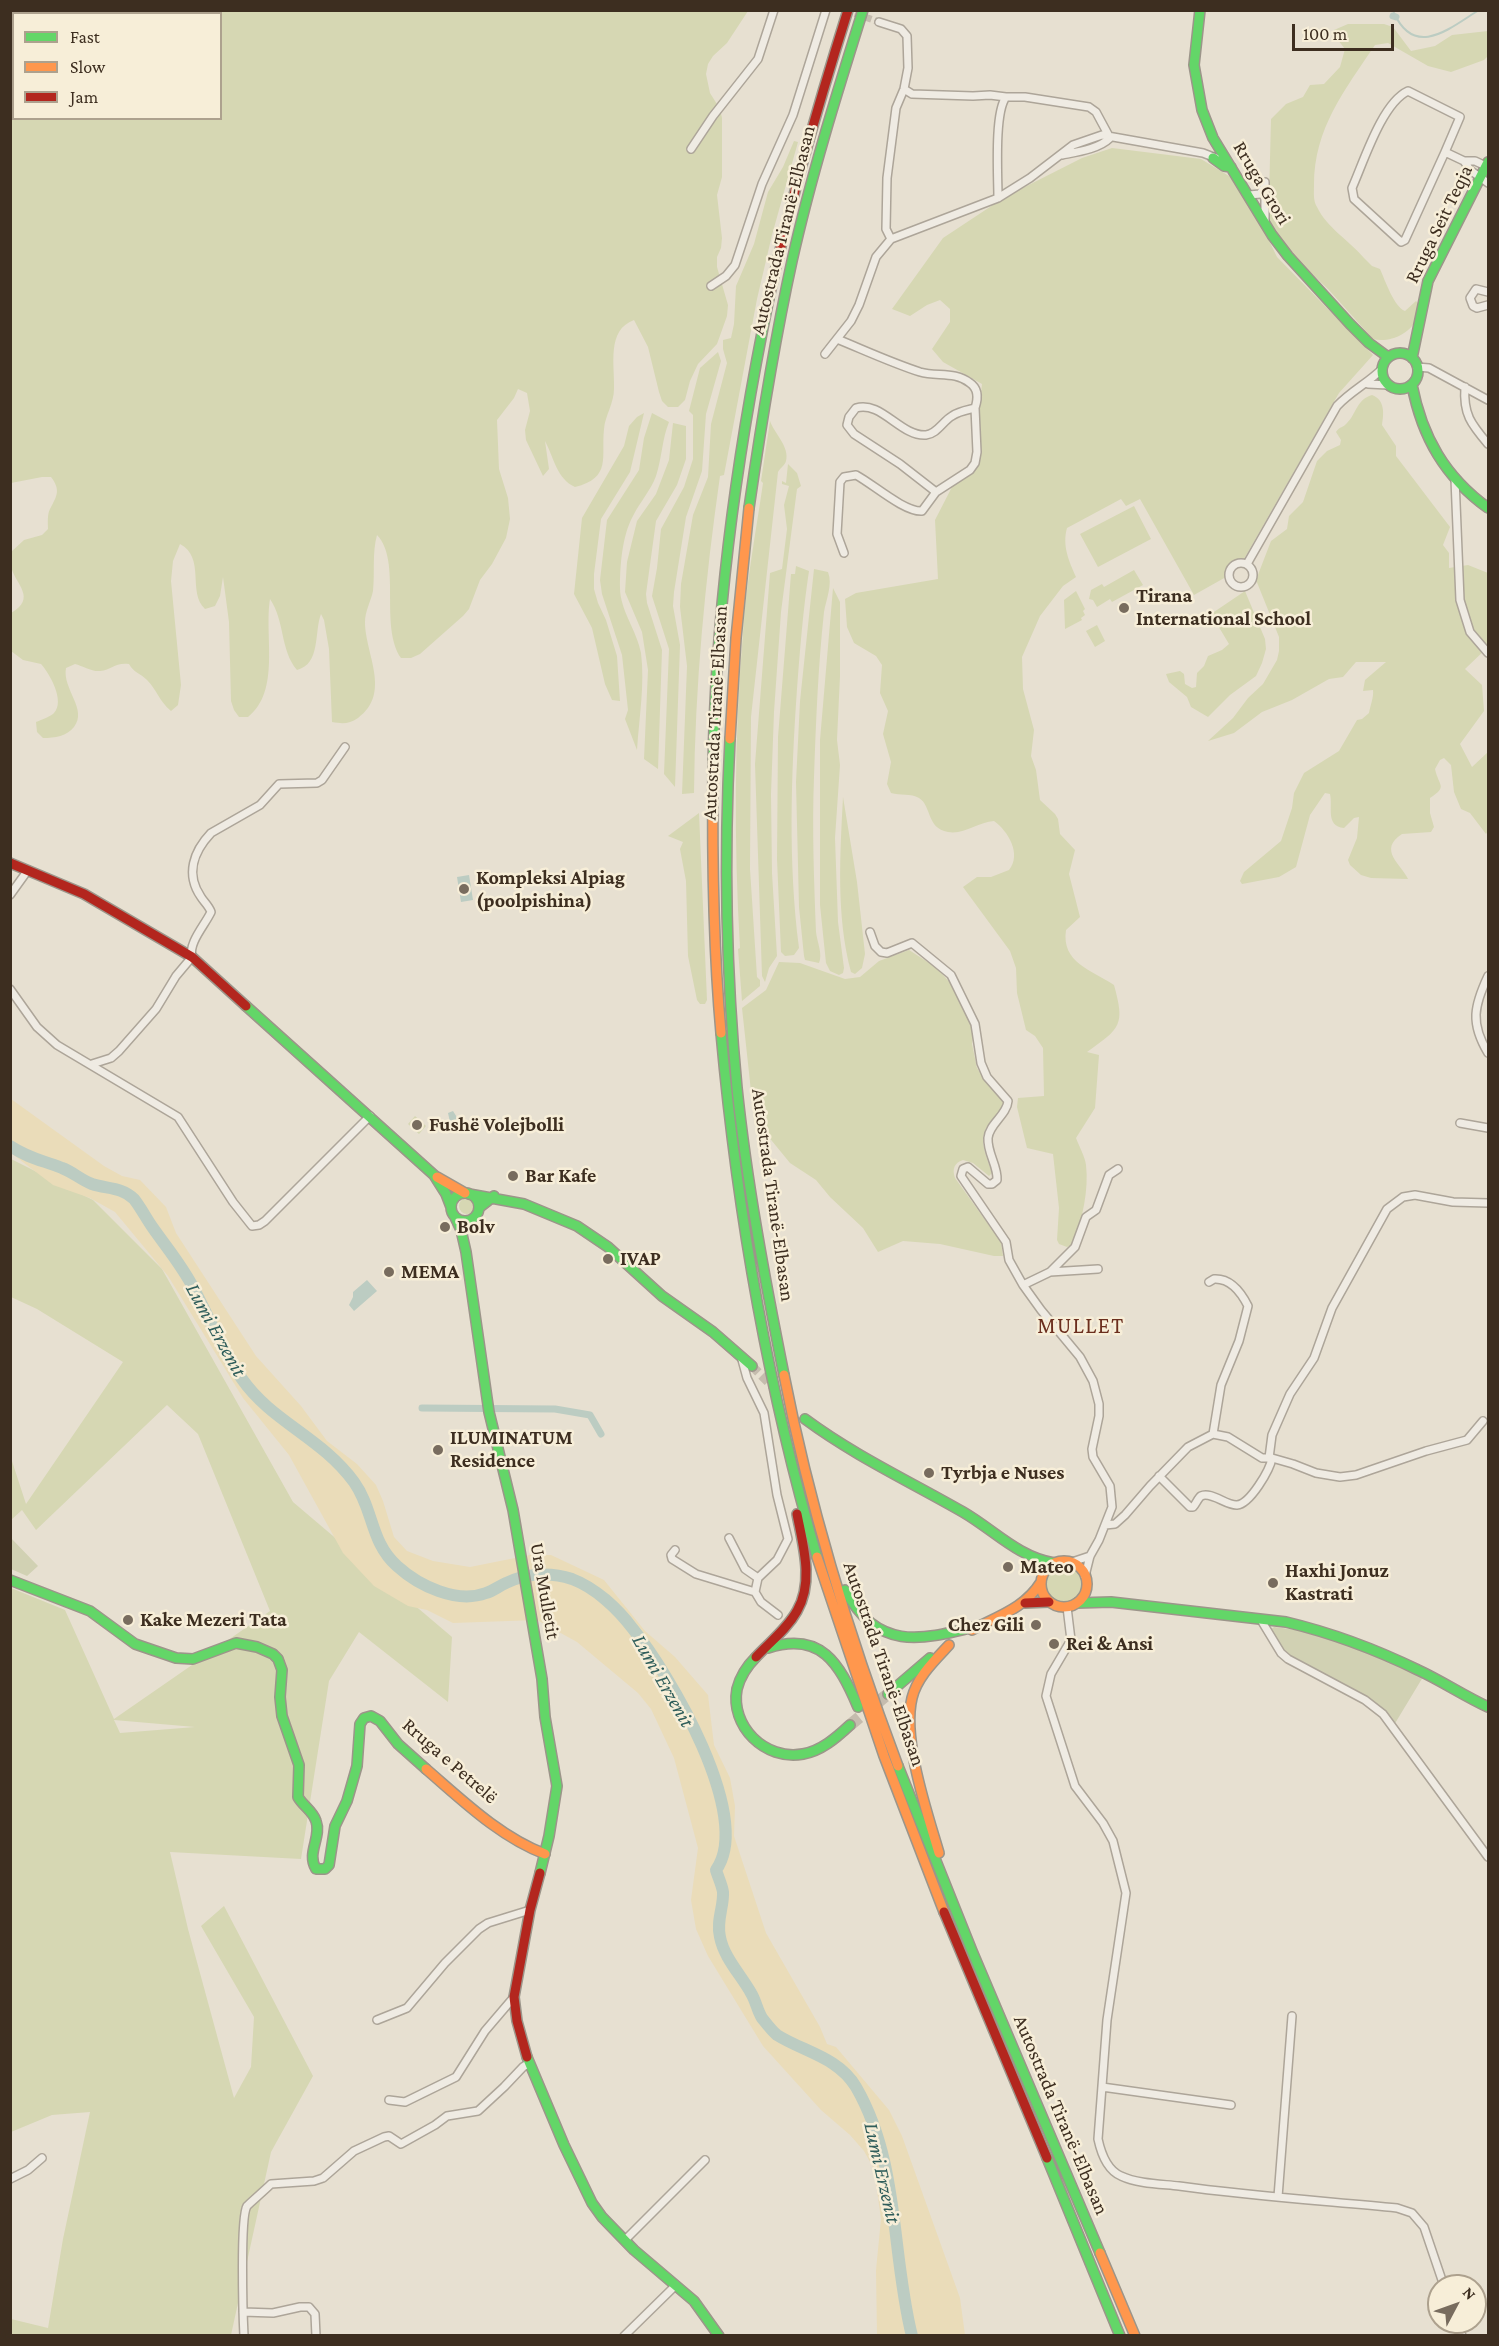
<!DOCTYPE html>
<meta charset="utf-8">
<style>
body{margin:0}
#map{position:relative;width:1499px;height:2346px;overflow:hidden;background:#e7e0d1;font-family:"Crimson Pro",serif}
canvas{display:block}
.frame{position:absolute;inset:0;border:12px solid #3d2e20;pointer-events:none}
.legend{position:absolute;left:12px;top:12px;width:210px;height:108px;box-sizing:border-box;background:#f7eed8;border:2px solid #ada18e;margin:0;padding:8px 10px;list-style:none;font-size:18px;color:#3d2e20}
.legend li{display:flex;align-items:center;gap:12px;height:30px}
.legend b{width:30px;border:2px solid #ada18e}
.north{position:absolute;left:1427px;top:2274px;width:60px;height:60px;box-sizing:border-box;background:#f7eed8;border:2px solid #ada18e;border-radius:50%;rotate:49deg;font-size:16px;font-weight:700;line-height:24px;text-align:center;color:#3d2e20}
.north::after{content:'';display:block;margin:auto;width:21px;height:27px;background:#786c5e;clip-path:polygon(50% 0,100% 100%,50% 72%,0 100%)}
.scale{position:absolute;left:1292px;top:24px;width:102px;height:27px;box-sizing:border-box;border:3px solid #3d2e20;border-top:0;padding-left:8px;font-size:18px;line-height:21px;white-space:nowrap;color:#3d2e20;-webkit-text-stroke:4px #f7eed8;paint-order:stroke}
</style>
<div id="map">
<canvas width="1499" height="2346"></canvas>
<div class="frame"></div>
<ul class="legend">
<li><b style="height:8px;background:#63d668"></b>Fast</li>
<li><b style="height:8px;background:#ff974d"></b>Slow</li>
<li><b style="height:8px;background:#b3261e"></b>Jam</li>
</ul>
<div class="north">N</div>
<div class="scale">100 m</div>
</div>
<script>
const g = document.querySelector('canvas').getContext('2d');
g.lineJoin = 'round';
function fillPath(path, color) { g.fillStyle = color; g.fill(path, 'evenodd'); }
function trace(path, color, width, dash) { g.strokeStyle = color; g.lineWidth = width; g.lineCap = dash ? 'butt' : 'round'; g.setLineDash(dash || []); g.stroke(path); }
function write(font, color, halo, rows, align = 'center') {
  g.font = font + ' "Crimson Pro",serif'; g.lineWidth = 5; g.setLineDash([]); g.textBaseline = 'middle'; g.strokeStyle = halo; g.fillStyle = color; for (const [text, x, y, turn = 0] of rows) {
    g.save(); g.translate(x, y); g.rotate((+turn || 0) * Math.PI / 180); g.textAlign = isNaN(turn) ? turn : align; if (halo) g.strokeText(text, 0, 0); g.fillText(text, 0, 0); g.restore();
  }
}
const green = new Path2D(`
 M11 11H748L727 43 713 56 708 64 706 74 710 93 720 109 722 118V177L717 195 722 238 721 248 717 257V267L728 305 727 316 717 344 698 364 690 381 685 400 678 407H668L662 401 659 392 648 347 634 320C606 330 615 366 614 389 614 403 605 416 604 429 601 457 612 478 575 487 557 479 554 458 545 441L549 469 543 476 526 440 525 430 530 411 527 393 518 389 514 398 497 420 499 469 508 498 510 519 506 538 492 564 480 580 469 609 463 616 420 654 411 658H401C379 626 402 561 377 535 372 553 375 572 373 591 371 601 365 611 365 622 365 654 392 693 358 718 349 724 343 724 332 722L329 649 324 620 321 614C314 632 321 664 297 670 280 650 285 621 270 599 264 636 281 691 248 717H239L234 710 231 701 229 622 223 577 220 596 215 606 205 609C187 592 206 558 180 544L173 561 171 581 181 685 178 705 171 711C159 701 157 690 147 680 140 673 134 673 129 664 115 662 112 670 100 671 92 672 83 666 75 664L66 668C62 689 88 709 74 727 67 736 55 738 43 738L37 732 36 722C41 720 50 717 54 713 65 701 50 674 41 664L23 660 11 651V613C37 598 16 585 11 567 9 562 11 556 11 552L24 540 42 535 48 529C48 523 47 515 50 509 57 496 61 490 51 477H42L11 483ZM14 14H220V118H14Z
 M1348 24H1384L1393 27 1411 51 1435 46 1452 35 1488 31V56L1484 60 1451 72 1428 66 1388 43 1375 45C1345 90 1314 128 1314 185 1314 194 1313 200 1317 207 1327 228 1349 240 1364 258L1372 266 1380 269C1385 280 1394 307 1405 311L1416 301 1418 303C1418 307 1418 313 1417 317 1411 335 1388 343 1373 339L1328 289 1287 250 1269 221 1266 212 1269 198 1271 119 1286 104 1303 97 1310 85 1324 84 1340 67 1345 49 1334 35V30Z
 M794 141 798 142 772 235 757 299 724 475 720 476C705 581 695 686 694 793L682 794 687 666 680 607 681 584 693 515 708 477 711 424 727 363 723 349V340L731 338 734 324 736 286 754 244 768 192 783 167Z
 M1112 148 1201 159 1229 176 1253 208 1277 257 1373 355 1339 393 1244 559C1232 559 1227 565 1226 577L1194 595 1140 499 1126 506 1121 499 1067 528C1062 546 1069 561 1076 577L1063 586 1040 616 1022 657 1023 689 1034 730 1031 756 1036 770 1040 800 1055 814 1058 819 1060 834 1075 850 1069 874 1080 917 1066 930C1061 963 1092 970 1114 985 1125 1025 1121 1028 1087 1052L1099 1055 1095 1108 1076 1138C1079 1146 1085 1157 1086 1165 1089 1190 1082 1219 1074 1244L1067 1247 1059 1244 1057 1240 1059 1208 1053 1154 1027 1148 1017 1107 1018 1098 1044 1096 1043 1048 1035 1036 1026 1030 1017 993 1016 968 1010 951 963 887 977 877H991L1009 870C1022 854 1008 831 994 821 978 822 964 835 948 832 926 828 932 806 919 798 911 793 900 796 891 793L887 784 891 762 883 734 888 711 880 693 882 665 876 656 854 643 847 627 845 599 856 593 938 579 935 520 953 485 974 461 982 384 943 362 932 349 950 322V309L940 300 927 305 910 316 892 309 943 238 1005 197 1082 158Z
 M718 352 721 361 706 414 702 471 686 517 674 592 673 606 680 645 675 787 664 774 669 649 652 596 657 568 661 529 684 487 693 459V415L689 411 700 368Z
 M1372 395C1385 400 1384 413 1382 425L1396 446V456L1450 527 1443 545 1449 553V568L1468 565 1488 573V647L1465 669 1482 685 1484 711 1460 744 1472 767 1488 752V831L1486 834 1470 813 1461 809 1454 792 1451 765 1444 758 1440 760 1435 769C1439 787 1448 786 1430 798V813L1434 827 1431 832 1402 834C1377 850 1402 865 1408 879L1371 878 1361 875 1350 865 1348 860 1357 838 1359 817 1354 818 1344 828C1325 826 1333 807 1330 794L1325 793 1310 815 1296 867 1279 877 1242 884 1240 881 1244 872 1281 841 1292 808 1294 793 1304 773 1339 751 1357 720 1362 719 1369 713C1370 706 1374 697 1373 690L1363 691 1365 680 1386 662H1356L1343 677 1329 679 1292 700 1262 712 1234 733 1208 741 1233 718 1248 698 1263 684 1277 660 1279 651V637L1256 580 1271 541 1287 529 1289 516 1303 502 1317 461 1327 451 1340 445 1341 440 1336 432C1340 426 1343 428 1347 423 1357 413 1356 400 1372 395Z
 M644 413 630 472 601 519 594 574V589L598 603 606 620 617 656 620 701 612 700 605 684 592 628 574 594 582 518 624 446 629 426 637 417Z
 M652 413 669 422C662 439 662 458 656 476 651 490 640 502 633 516 622 536 620 565 620 588 620 610 637 631 641 653 645 684 639 719 637 750L625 719 628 710 622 655 602 594 600 580 607 520 639 470 644 438Z
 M770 421C774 433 790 447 786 461 785 465 781 467 778 472L751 717 750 869 757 977 760 980V986L742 1001 738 949 740 948C734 843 734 738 743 633 746 583 756 532 763 483L761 481Z
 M673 423 686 426V459L677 485 656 521 646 594 647 603 662 650 658 769 644 759 648 670 642 632 625 592 627 562 637 521 656 494 669 460Z
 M788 464 797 473 801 486 797 489 781 612 774 712 771 794 772 873 777 956 769 968 765 982 762 976 755 764 770 573 782 569 787 529 784 505 789 486 782 484V481L786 483Z
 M1134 506 1151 539 1098 567 1080 534Z
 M796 566 809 571C803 610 800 650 797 689 791 776 788 862 799 948L794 955 785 956 781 952 777 859 778 737 791 574H795Z
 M814 569 828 572C833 584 826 600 824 612 818 667 816 722 814 777 812 829 814 880 816 932 817 942 823 954 819 963L805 960 804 956 799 907 796 782 800 701Z
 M1134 570 1143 585 1112 602 1110 599 1097 607 1093 600 1089 599 1091 590 1102 584 1104 587Z
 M833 588 840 602V676L837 740 840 765 835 838 838 922 844 968 843 973 839 975 830 971 826 963 820 905V740Z
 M1076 591 1085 609 1083 611 1085 615 1081 618 1082 620 1065 629 1064 600Z
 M1245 591 1265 639 1266 649 1262 663 1256 676 1230 695 1208 717 1191 707 1187 697 1169 682 1166 674 1180 671 1184 674 1185 684 1192 688 1196 687 1197 673 1204 666 1208 656 1222 650 1229 644 1211 614Z
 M1097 625 1105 641 1095 647 1086 631Z
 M843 797 857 882 865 954 862 968 855 974 851 972C836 915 840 856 843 797Z
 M699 813 707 1000 705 1004H700L697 1000 688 956 686 881 680 849 683 842 668 836Z
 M909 950 937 968 953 986 974 1031 972 1044 977 1068 987 1084 1006 1104C1002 1111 999 1113 993 1119 975 1136 986 1154 992 1173L989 1176 973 1163 963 1160C954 1163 952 1169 955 1178L1001 1242 1003 1256H994L940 1244 903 1241 878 1252 863 1228 830 1197 816 1180 790 1163 754 1119 742 1008 766 990 779 962 800 963 845 979 860 977 879 961Z
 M415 1116 426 1126 419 1134 408 1124Z
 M11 1159 93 1200 162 1269 293 1502 452 1637 448 1702 359 1632 329 1681 301 1859 170 1852 188 1929 234 2098 251 2067 254 2017 201 1926 224 1906 313 2076 271 2152 231 2335H11V2319L48 2328 63 2239 90 2112 52 2115 11 2132V1588L65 1610 114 1719 270 1611 198 1434 167 1405 36 1530 22 1510 11 1520 10 1455 26 1504 123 1362 37 1309 11 1297ZM114 1720 195 1727 120 1733Z
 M459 1206a8 8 0 1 1 16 0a8 8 0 1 1-16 0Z
 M1045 1584a19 19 0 1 1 38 0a19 19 0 1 1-38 0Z`);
const sand = new Path2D(`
 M11 1099 104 1166 122 1176 140 1180 166 1207 176 1233 256 1356 301 1406 327 1441 357 1464 376 1485 383 1501 394 1537 407 1551 433 1561 470 1567 530 1555H551L604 1580 645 1631 675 1657 708 1695 714 1745 730 1778 735 1806 734 1836 766 1933 820 2027 827 2044 836 2047 889 2110 902 2136 960 2298 965 2335H877L876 2270 881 2219 874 2169 864 2151 850 2135 821 2110 763 2046 708 1956 696 1929 691 1900 698 1848 674 1758 651 1709 638 1693 577 1642 537 1620 453 1623 427 1610 408 1606 374 1586 343 1553 289 1455 243 1398 168 1276 115 1212 90 1198 53 1185 11 1153Z`);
const cemetery = new Path2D(`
 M10 1537 38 1566 27 1576 11 1569Z
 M1274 1627 1305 1631 1374 1652 1423 1677 1394 1725 1370 1699 1283 1651 1270 1630Z`);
const water = new Path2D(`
 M469 875 473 900 461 902 457 877Z
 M453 1111 458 1119 465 1120 464 1125 457 1126 450 1122 448 1113Z
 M367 1280 377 1291 354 1311 349 1305 353 1297V1292Z`);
const stream = new Path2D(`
 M1030 10H1033
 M1394 13C1415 59 1450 28 1479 10`);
const canal = new Path2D(`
 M1393 16 1396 17
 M422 1408 555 1409 590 1415 601 1434`);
const river = new Path2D(`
 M10 1146C30 1159 42 1160 62 1168 73 1172 81 1180 92 1184 107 1189 122 1187 134 1199 141 1208 146 1218 153 1228 167 1248 183 1267 194 1289 210 1319 222 1351 242 1379 272 1422 321 1437 354 1482 374 1510 370 1542 397 1566 419 1586 457 1604 486 1593 493 1591 499 1586 506 1583 526 1573 551 1572 572 1579 596 1588 618 1609 633 1629 669 1673 754 1817 716 1870 718 1877 722 1885 723 1892 724 1906 716 1921 720 1937 724 1958 741 1975 751 1993 756 2001 757 2010 762 2018 766 2023 772 2031 777 2035 804 2052 838 2057 856 2087 900 2163 891 2253 912 2336`);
const streetTunnel = new Path2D(`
 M845 10 879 22`);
const secondaryTunnel = new Path2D(`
 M752 1366 774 1388`);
const highwayTunnel = new Path2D(`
 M850 1725 888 1694`);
const street = new Path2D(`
 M879 22 901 29 907 36 908 68 904 89 896 108 887 178 886 229 891 239
 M904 89 912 94 973 96 990 95 1006 97
 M691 149 713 116 758 59 774 10
 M1445 152 1460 117 1408 91C1382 103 1364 161 1352 188L1354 199 1401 242 1405 240 1445 152 1464 161H1475L1488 167
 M1062 155C1077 152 1099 149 1110 138
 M1464 161 1470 170 1488 183
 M1265 182V223
 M1249 195 1260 194 1264 187
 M998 198C998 176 994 113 1006 97H1025L1089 107 1096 112 1110 138
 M711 286 726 276 735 265 762 184 793 115 826 10
 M1488 292 1476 289 1470 298 1473 306 1477 308 1488 305
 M837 339C864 350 892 363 920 372 937 377 955 371 970 383 979 389 978 399 975 408 967 410 959 411 952 416 943 421 937 434 926 435 901 437 881 400 856 408L849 417 847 425 854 434 900 464 936 492
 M825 354 851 321 859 305 876 257 891 239 998 198 1030 178 1073 145 1102 135 1203 153 1216 158
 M1417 367 1429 368 1488 400
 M1368 384 1388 385
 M1465 387C1463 414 1471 424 1488 444
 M1455 479 1460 600 1470 632 1488 653
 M844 553 837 534 840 482 844 477 856 475C873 484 904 512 922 511L936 492 970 470 975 463 977 452 975 408
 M1229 575a12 12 0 1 1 24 0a12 12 0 1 1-24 0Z
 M1247 564 1337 406C1351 391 1368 383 1382 369
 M10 895 28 870
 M870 932 875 946 881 952 887 953 912 943 951 975 975 1024 981 1063 987 1077 1008 1101C1007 1115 989 1124 988 1138 987 1153 998 1166 997 1180L992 1184H988L968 1167 963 1169 961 1176 1006 1242 1009 1260 1023 1285 1041 1310 1080 1357 1093 1381 1099 1404V1416L1092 1449 1093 1457 1110 1486 1112 1507 1099 1540 1090 1556 1085 1576
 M1488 976C1474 1006 1470 1023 1488 1053
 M10 989 37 1027 57 1045 178 1117 233 1202 252 1226 259 1225 265 1221 370 1116
 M92 1064 111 1058 119 1051 156 1009 176 976 192 957C188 943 205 925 211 912 209 906 204 902 201 897 185 874 194 851 211 833L260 805 279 784 317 783 322 780 345 747
 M1460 1123 1488 1128
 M1050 1272 1075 1247 1086 1217 1096 1210 1109 1175 1118 1169
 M1209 1282 1214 1279C1230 1278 1241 1292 1248 1306L1239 1341 1221 1385 1213 1434
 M1023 1285 1050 1272 1098 1269
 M741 1356 747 1378 764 1413 777 1495 788 1539 777 1560 758 1578 755 1592 761 1602 778 1615
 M1269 1458 1272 1435 1290 1394 1314 1358 1332 1308 1387 1209 1403 1197 1415 1195 1453 1202 1488 1203
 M1159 1476 1190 1507H1193C1196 1504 1198 1498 1201 1496 1211 1491 1227 1506 1237 1505 1250 1504 1270 1470 1272 1458
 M1105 1525 1115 1524 1125 1515 1150 1486 1188 1447 1213 1434 1228 1437 1262 1458H1272L1293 1464 1316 1473 1340 1477 1356 1475 1426 1451 1467 1440 1483 1421
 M729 1538 745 1569 758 1578
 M675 1550 671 1555 672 1559 696 1574 755 1592
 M1072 1562 1090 1556
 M1067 1607 1071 1640 1051 1674 1046 1696 1075 1786 1103 1823 1113 1841 1126 1893 1107 2020 1098 2139C1101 2153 1107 2170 1121 2176 1138 2184 1161 2184 1179 2186 1251 2196 1325 2201 1397 2208L1412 2213 1424 2227 1444 2286
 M1261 1620 1281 1653 1288 1659 1365 1700 1383 1714 1488 1857
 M377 2020 407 2008 445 1963 479 1929 488 1923 530 1910
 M1102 2087 1231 2105
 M389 2100 405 2102 456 2077 485 2031 514 1997
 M10 2179 28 2170 42 2158
 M1278 2197 1292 2016
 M625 2240 705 2160
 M243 2312 273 2313 300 2307H309L315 2314 316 2336
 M1457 2322 1462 2336
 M244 2336C243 2316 240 2217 247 2206 249 2204 267 2188 271 2184L314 2181 323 2178 354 2151 384 2137 389 2136 401 2144 435 2125 447 2116 478 2111 504 2087 523 2067 529 2063
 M624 2336 676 2285`);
const fast = new Path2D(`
 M1200 10 1194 65 1202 110 1213 138 1272 235 1288 256 1350 324 1369 343 1388 357
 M1213 158 1224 166 1231 167
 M1382 371a18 18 0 1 1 36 0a18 18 0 1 1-36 0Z
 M1412 358 1428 281 1488 162
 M1412 385C1422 437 1445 477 1488 508
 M749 508C761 425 774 343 792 261 811 176 837 93 863 10
 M730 739C724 854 726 973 737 1088 747 1184 765 1280 784 1375
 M713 769C715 611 737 453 769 298
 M246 1006 434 1175 446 1194 451 1207
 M721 1033C737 1210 767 1386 817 1557
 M451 1207a14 14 0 1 1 28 0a14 14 0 1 1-28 0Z
 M469 1194 524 1204 577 1226 608 1247 662 1296 713 1332 752 1366
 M480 1207 494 1196
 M455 1217 461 1230 466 1252 489 1412 513 1510 542 1679 545 1717 557 1786 549 1836 540 1873
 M805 1419C855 1456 909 1481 963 1512 994 1530 1018 1557 1054 1563
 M10 1580 90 1611 135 1644 176 1658 193 1659 236 1643 257 1647 273 1654 278 1659 282 1670 280 1697 282 1716 299 1765 298 1797C303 1806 313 1811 316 1821 322 1837 306 1853 316 1869H325L329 1865 335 1826 347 1801 357 1766 360 1724 364 1718 371 1716 380 1721 398 1744 426 1769
 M845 1590C878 1652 921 1640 978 1626
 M1077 1603 1111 1602 1286 1622C1332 1633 1375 1649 1418 1670 1442 1681 1464 1696 1488 1707
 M768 1648C821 1631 839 1663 858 1707
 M756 1657C748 1665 740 1677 737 1689 730 1726 765 1761 803 1754 821 1751 836 1738 850 1725
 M888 1694 930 1658
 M898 1766 972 1951 1100 2253
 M527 2057 564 2145 592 2203 602 2217 634 2250 694 2301 719 2336
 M1047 2158 1120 2336`);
const slow = new Path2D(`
 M730 739 736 638 749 508
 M713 769C712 857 713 945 721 1033
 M437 1177 465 1193
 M784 1375C810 1508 850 1639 898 1766
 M817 1557 884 1756 944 1912
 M1041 1584a23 23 0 1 1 46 0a23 23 0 1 1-46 0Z
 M972 1630C998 1616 1025 1608 1041 1582
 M426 1769C462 1800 500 1837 545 1854
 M939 1853C927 1812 902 1739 912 1698 917 1677 935 1660 949 1645
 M1100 2253 1135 2336`);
const jam = new Path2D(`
 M769 298C790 201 818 105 848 10
 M10 863 84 894 192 957 246 1006
 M1025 1603 1049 1602
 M756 1657C770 1642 787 1629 797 1611 814 1582 803 1545 797 1514
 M944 1912 1047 2158
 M527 2057 517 2021 514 1997 530 1910 540 1873`);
const markers = [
 [1124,608,6,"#786c5e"],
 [464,889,6,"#786c5e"],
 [417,1125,6,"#786c5e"],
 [513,1176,6,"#786c5e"],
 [445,1227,6,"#786c5e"],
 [608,1259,6,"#786c5e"],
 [389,1272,6,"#786c5e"],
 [438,1450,6,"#786c5e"],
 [929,1473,6,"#786c5e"],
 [1008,1567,6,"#786c5e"],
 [1273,1583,6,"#786c5e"],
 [128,1620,6,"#786c5e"],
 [1036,1625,6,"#786c5e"],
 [1054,1644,6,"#786c5e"]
];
const streetNames = [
 ["Rruga Grori",1262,183,59],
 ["Rruga Seit Teqja",1439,224,-64],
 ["Autostrada Tiranë-Elbasan",783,230,-76],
 ["Autostrada Tiranë-Elbasan",715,713,-87],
 ["Autostrada Tiranë-Elbasan",773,1195,82],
 ["Ura Mulletit",545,1591,80],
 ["Autostrada Tiranë-Elbasan",884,1664,71],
 ["Rruga e Petrelë",450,1761,41],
 ["Autostrada Tiranë-Elbasan",1061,2115,67]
];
const poiNames = [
 ["Tirana",1136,596],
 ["International School",1136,619],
 ["Kompleksi Alpiag",476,878],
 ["(poolpishina)",476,901],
 ["Fushë Volejbolli",429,1125],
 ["Bar Kafe",525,1176],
 ["Bolv",457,1227],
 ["IVAP",620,1259],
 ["MEMA",401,1272],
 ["ILUMINATUM",450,1438],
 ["Residence",450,1461],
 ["Tyrbja e Nuses",941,1473],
 ["Mateo",1020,1567],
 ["Haxhi Jonuz",1285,1571],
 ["Kastrati",1285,1594],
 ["Kake Mezeri Tata",140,1620],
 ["Chez Gili",1024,1625,"right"],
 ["Rei & Ansi",1066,1644]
];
const waterNames = [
 ["Lumi Erzenit",216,1330,61],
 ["Lumi Erzenit",663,1681,60],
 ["Lumi Erzenit",882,2173,77]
];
const quarterNames = [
 ["MULLET",1081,1326]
];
fillPath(green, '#d6d7b3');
fillPath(sand, '#eadcb9');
fillPath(cemetery, '#d1d1b3');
fillPath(water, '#bcccc2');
trace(stream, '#bcccc2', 2);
trace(canal, '#bcccc2', 7);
trace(river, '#bcccc2', 12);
trace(streetTunnel, '#c5bcae', 7, [7, 3.5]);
trace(secondaryTunnel, '#c5bcae', 9, [9, 4.5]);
trace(highwayTunnel, '#c5bcae', 12, [12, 6]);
trace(street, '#ada599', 10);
trace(fast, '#9c958a', 12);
trace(slow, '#9c958a', 12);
trace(jam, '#9c958a', 12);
trace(street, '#efebe3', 7);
trace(fast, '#63d668', 9);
trace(slow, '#ff974d', 9);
trace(jam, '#b3261e', 9);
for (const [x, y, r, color] of markers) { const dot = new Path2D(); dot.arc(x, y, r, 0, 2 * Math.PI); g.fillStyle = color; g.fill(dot); trace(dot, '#f7eed8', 2); }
write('20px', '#3d2e20', '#f7eed8', streetNames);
write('bold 20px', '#3d2e20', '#f7eed8', poiNames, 'left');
write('italic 21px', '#2f5d5a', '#f7eed8', waterNames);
g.letterSpacing = '1.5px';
write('22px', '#6b2e1e', '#f7eed8', quarterNames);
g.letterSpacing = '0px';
</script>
